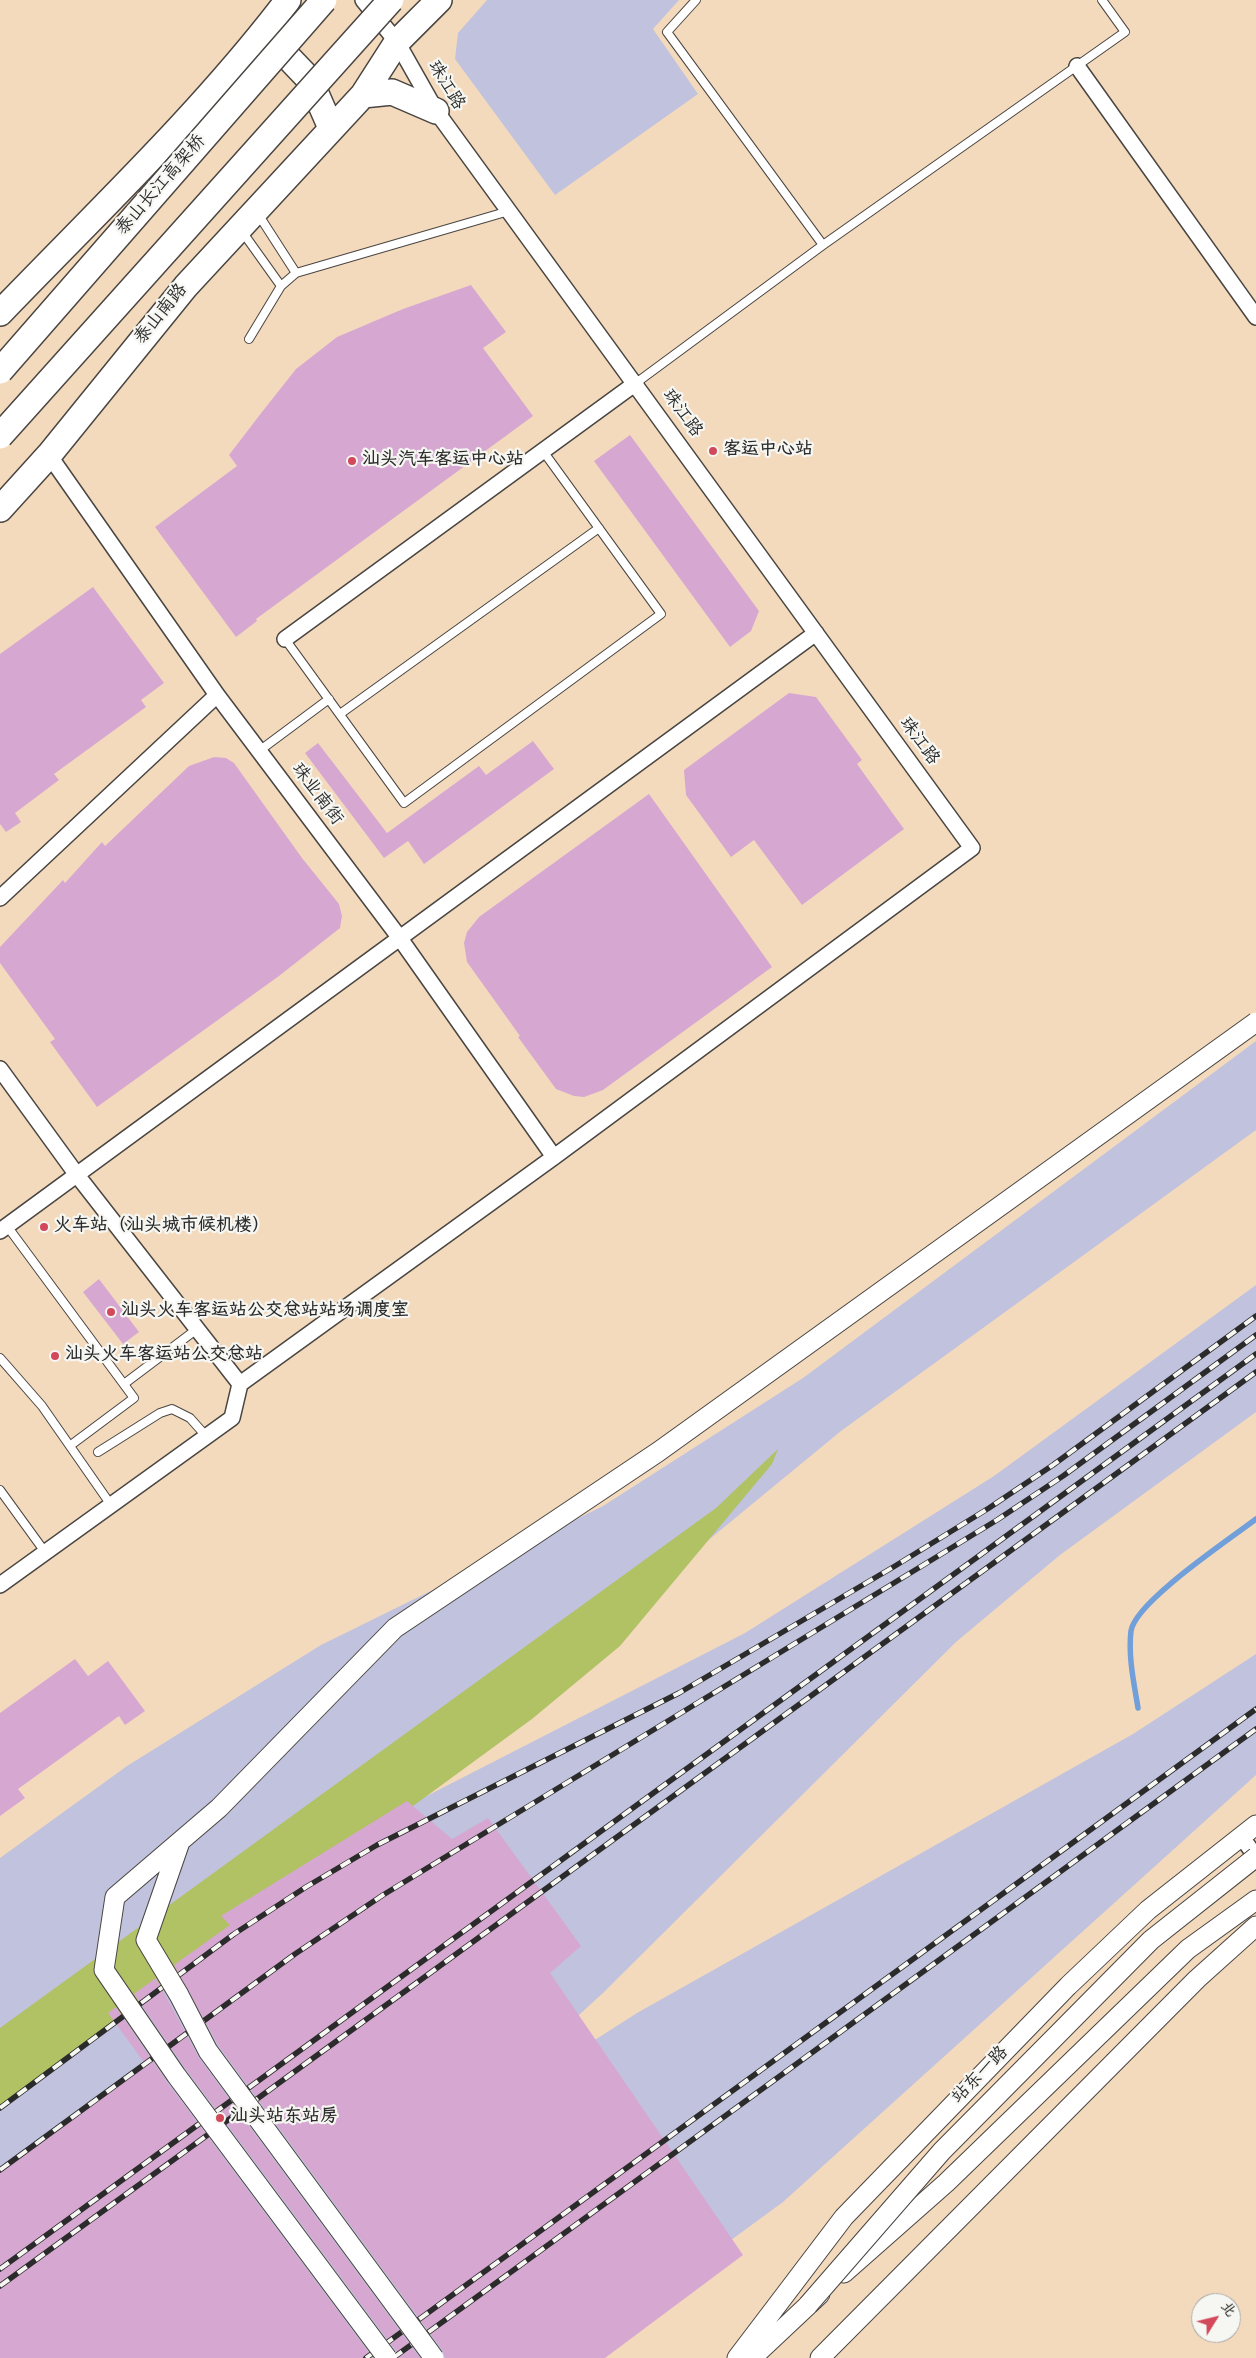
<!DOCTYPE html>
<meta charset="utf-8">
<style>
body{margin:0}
#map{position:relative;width:1256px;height:2358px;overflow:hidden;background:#f4dabd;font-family:"Indie Flower","LXGW WenKai TC",sans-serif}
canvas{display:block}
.north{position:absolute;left:1191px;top:2293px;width:50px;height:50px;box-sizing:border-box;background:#f6f6f2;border:1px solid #a5a5a2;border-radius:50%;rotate:54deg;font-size:14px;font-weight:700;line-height:20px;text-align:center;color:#2b2b2b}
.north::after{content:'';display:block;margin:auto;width:18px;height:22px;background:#d1495b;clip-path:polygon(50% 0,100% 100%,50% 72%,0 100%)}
</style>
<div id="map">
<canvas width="1256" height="2358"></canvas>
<div class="north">北</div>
</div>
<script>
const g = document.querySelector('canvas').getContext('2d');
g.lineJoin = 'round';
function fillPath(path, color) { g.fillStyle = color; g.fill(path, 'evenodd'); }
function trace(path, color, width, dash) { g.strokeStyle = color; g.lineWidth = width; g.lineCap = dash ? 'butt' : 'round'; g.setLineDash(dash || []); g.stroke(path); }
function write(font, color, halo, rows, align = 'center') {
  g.font = font + ' "Indie Flower","LXGW WenKai TC",sans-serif'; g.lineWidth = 4.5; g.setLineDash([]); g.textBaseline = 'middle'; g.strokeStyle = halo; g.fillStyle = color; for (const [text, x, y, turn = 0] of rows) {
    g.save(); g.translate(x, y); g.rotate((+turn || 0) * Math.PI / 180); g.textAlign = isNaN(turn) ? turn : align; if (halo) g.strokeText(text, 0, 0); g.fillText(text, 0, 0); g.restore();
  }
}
const industrial = new Path2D(`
 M487 0H679L653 29 698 94 555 195 455 59 458 33Z
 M1256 1041V1130L841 1431 435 1765 411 1804 745 1633 994 1476 1256 1285V1412L1060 1555 956 1642 603 1993 451 2132 637 2013 1133 1734 1256 1654V1775L783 2202 570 2358H0V1858L127 1766 321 1645 603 1506 803 1378Z`);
const green = new Path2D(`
 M778 1449 772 1464 620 1646 532 1719 0 2108V2028L716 1508Z`);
const stream = new Path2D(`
 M1138 1708C1134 1683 1128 1657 1131 1631 1135 1602 1230 1539 1256 1519`);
const building = new Path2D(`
 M471 285 506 332 483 348 533 416 256 619 257 621 236 637 155 527 237 466 229 455 262 412 296 369 337 337 403 309Z
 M630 435 759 611 751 631 730 647 594 461Z
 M93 587 164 683 141 700 146 707 54 774 59 780 15 813 21 822 6 832 0 824V654Z
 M789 693 816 697 862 760 857 764 904 829 802 905 754 840 731 857 686 795 684 770Z
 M533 741 554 769 424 864 408 841 384 858 305 753 318 743 387 833 479 766 486 775Z
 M214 757 226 758 234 763 302 858 339 904 342 916 340 928 279 976 97 1107 50 1042 55 1039 0 963V947L63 880 65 883 102 842 105 846 189 766Z
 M649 794 772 967 603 1090 584 1097 574 1096 556 1089 518 1037 520 1036 467 962 464 943 467 932 479 917Z
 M99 1279 139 1332 123 1344 83 1292Z
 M75 1659 88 1676 108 1661 145 1711 125 1725 119 1716 18 1789 25 1798 0 1816V1713Z
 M407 1801 452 1839 488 1818 581 1946 550 1973 743 2255 605 2358H445L443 2351 218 2045 174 1965 230 1925 221 1916Z
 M156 1978 199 2058 420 2358H398L396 2351 185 2068 134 1994Z
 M116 2007 167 2082 373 2358H0V2171L146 2065 108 2013Z`);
const service = new Path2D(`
 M696 0 667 32 823 245
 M258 214 296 273
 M241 230 281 286
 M249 339 281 286 296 273 509 211
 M636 383 823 245 1125 32 1102 0
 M285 639 404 803 661 614 543 451
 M340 714 599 528
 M259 751 329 699
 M7 1226 134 1398 71 1445
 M0 1358 42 1406 111 1505
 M124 1384 197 1329
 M98 1452 160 1413 172 1409 190 1418 206 1436
 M0 1490 45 1552`);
const minor = new Path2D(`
 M1077 66 1256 317
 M49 455 217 695 399 937 554 1157
 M285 639 636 383
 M0 898 217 695
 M0 1069 77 1175 240 1384
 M0 1231 816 633
 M0 1585 232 1418 240 1384 554 1157 972 848 436 111 397 42 363 0
 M1241 1836 1256 1857`);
const tertiary = new Path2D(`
 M844 2273 946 2183 1188 1949 1256 1900
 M737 2358 844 2217 1068 1986 1148 1910 1256 1825
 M752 2358 820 2294
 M820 2358 1197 1979 1256 1926`);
const trunk = new Path2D(`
 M258 48 287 56 310 80 331 128
 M363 95 392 92 436 111
 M0 313C98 211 202 113 288 0
 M0 509 49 455 186 286 363 95 397 42 439 0`);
const rail = new Path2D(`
 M0 2108 234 1934 306 1887 377 1845 679 1693 895 1566 989 1508 1053 1465 1256 1316
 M0 2170 295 1954 383 1895 997 1520 1063 1476 1256 1335
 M0 2269 1256 1354
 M0 2286 1256 1372
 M366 2358 1256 1709
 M393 2358 1256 1729`);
const tertiaryBridge = new Path2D(`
 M180 1842 146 1940 179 1995 208 2051 434 2358
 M808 2305 942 2151 1057 2035 1151 1940 1256 1857
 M387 2358 176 2075 104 1970 115 1897 219 1808 395 1628 658 1452 1256 1022`);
const trunkBridge = new Path2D(`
 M0 371 324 0
 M0 436 391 0`);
const markers = [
 [713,451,5,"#d1495b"],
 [352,461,5,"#d1495b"],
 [44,1227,5,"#d1495b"],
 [111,1312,5,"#d1495b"],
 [55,1356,5,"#d1495b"],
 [220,2118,5,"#d1495b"]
];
const streetNames = [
 ["珠江路",445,86,59],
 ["泰山长江高架桥",162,186,-49],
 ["泰山南路",162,315,-51],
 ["珠江路",681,414,54],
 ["珠江路",918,742,54],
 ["珠业南街",316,795,53],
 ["站东一路",981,2076,-46]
];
const poiNames = [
 ["客运中心站",723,451],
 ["汕头汽车客运中心站",362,461],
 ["火车站（汕头城市候机楼）",54,1227],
 ["汕头火车客运站公交总站站场调度室",121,1312],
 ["汕头火车客运站公交总站",65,1356],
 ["汕头站东站房",230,2118]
];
fillPath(industrial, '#c1c2dd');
fillPath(green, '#b1c265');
trace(stream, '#719fda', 5.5);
fillPath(building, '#d6a8d1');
trace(service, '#494541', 10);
trace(minor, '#494541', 18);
trace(tertiary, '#494541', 21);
trace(trunk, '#494541', 28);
trace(service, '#fff', 8);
trace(minor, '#fff', 15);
trace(tertiary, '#fff', 19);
trace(trunk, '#fff', 25);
trace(rail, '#2b2b2b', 5.5);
trace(rail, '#f6f6f2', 4, [11]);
trace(tertiaryBridge, '#494541', 21, []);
trace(trunkBridge, '#494541', 28, []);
trace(tertiaryBridge, '#fff', 19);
trace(trunkBridge, '#fff', 25);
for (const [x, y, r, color] of markers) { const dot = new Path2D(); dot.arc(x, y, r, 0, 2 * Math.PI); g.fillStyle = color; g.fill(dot); trace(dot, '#f6f6f2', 2); }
write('18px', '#2b2b2b', '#f6f6f2', streetNames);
write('bold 18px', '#2b2b2b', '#f6f6f2', poiNames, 'left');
</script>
